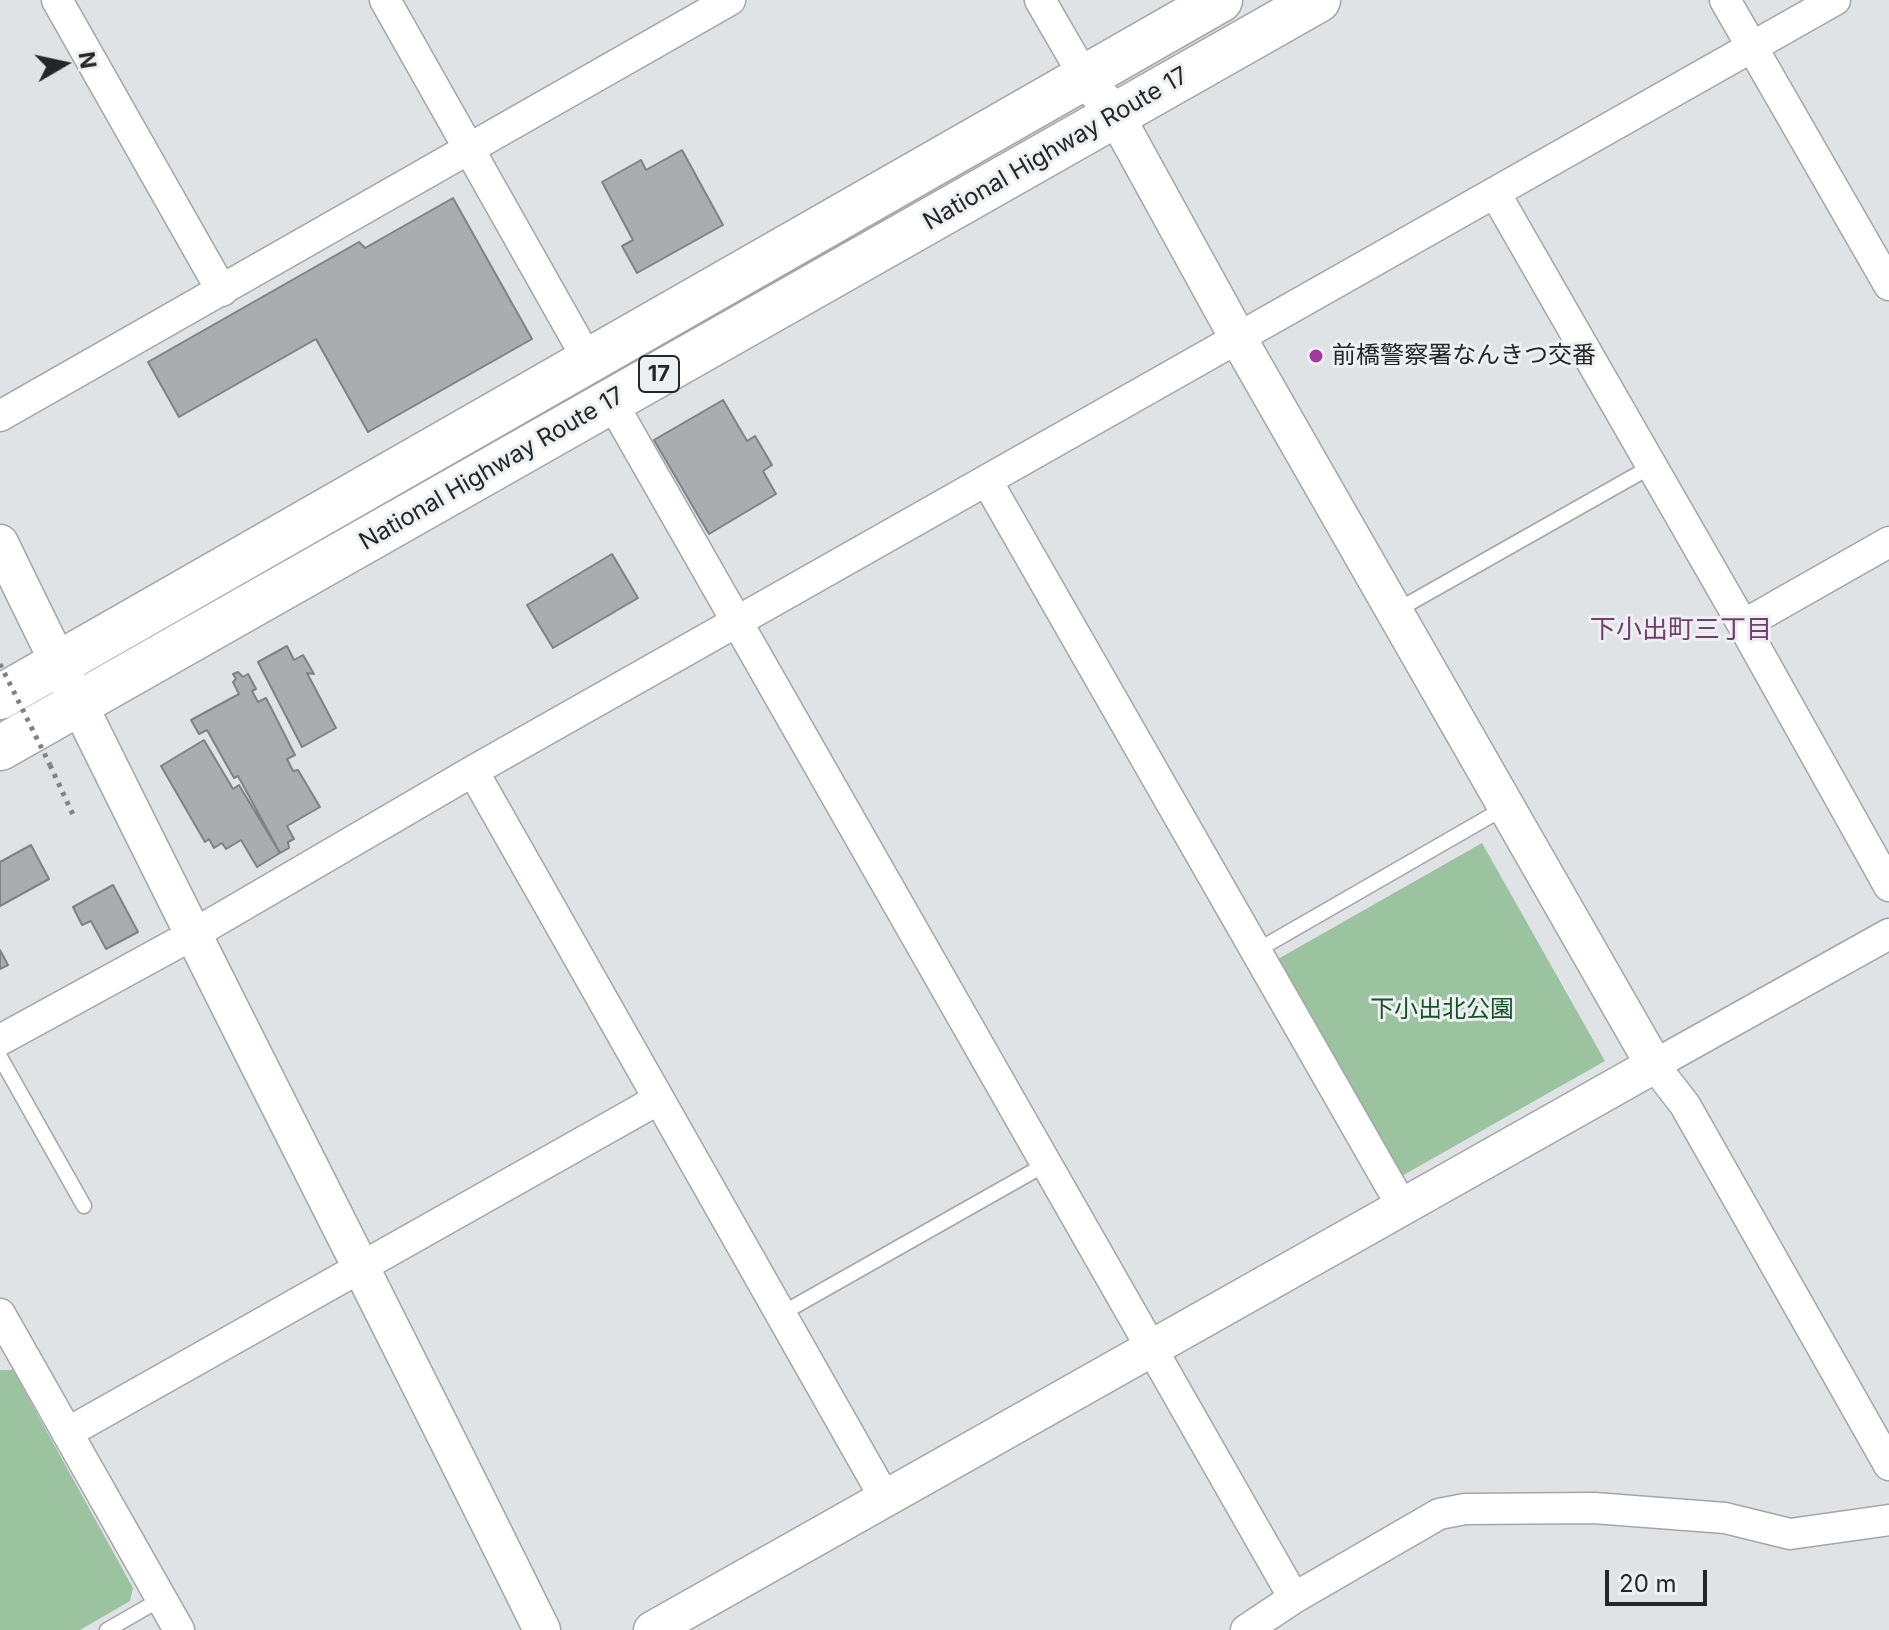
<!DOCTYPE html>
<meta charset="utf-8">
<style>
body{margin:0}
#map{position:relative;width:1889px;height:1630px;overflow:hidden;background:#e0e3e5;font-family:Inter,sans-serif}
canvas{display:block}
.north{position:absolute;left:24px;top:24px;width:80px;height:80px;-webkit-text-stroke:6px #edf0f2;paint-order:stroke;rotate:81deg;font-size:22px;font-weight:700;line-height:32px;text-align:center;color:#252627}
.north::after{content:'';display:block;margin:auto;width:28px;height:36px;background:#252627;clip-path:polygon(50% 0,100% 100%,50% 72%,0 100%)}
.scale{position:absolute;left:1605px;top:1570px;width:102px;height:36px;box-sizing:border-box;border:4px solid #252627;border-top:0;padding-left:10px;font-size:24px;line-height:28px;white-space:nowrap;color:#252627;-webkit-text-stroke:6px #edf0f2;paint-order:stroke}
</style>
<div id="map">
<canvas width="1889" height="1630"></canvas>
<div class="north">N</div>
<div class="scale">20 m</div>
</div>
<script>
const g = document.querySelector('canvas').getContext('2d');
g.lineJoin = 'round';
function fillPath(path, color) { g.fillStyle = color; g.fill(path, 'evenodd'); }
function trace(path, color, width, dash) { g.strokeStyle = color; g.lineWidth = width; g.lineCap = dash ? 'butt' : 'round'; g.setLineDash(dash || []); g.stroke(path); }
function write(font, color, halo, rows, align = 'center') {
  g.font = font + ' Inter,"Noto Sans JP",sans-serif'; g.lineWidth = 6; g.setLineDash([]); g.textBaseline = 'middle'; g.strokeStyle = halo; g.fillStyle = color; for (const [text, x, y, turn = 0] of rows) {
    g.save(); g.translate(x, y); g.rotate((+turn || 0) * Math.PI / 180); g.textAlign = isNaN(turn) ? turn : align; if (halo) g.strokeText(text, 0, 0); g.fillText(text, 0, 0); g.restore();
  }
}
const green = new Path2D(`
 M1482 843 1605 1061 1400 1177 1278 959Z
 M0 1370H13L133 1588 130 1601 80 1630H0Z`);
const building = new Path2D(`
 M682 150 723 225 637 273 622 246 633 240 602 182 641 160 646 170Z
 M453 198 532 339 368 432 316 339 179 417 148 362 359 242 365 248Z
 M723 400 747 441 755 436 772 465 763 471 776 494 709 534 654 440Z
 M612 554 638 598 553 648 527 605Z
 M287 646 294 660 303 655 314 674 307 673 336 728 302 747 258 662Z
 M238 672 243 677 248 674 256 689 252 691 258 702 266 698 295 755 287 759 293 771 298 770 320 807 287 826 294 839 288 842 289 848 280 853 238 776 234 778 207 730 199 734 191 720 239 694 233 682 236 679 233 674Z
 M204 740 233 789 239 785 280 853 257 867 241 840 226 849 222 843 214 848 209 839 205 842 161 766Z
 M31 845 49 879 0 906V862Z
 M113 885 138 932 106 949 91 921 82 925 73 907Z
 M0 950 8 965 0 969Z`);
const path = new Path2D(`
 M50 765 75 819`);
const service = new Path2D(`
 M1394 612 1652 466
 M1256 951 1506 807
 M0 1057 84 1206
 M781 1314 1046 1164
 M107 1630 161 1599`);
const minor = new Path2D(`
 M57 0 222 291
 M385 0 588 360
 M1040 0 1084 76
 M1725 0 1889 285
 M1495 193 1743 625 1889 886
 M611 401 1294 1598
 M0 416 730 0
 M987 481 1402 1206
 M1743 625 1889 542
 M473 771 885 1498
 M1889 934 1654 1065 1685 1105 1889 1465
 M0 1040 192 935 473 771 1835 0
 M0 1314 179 1630
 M67 1433 659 1099
 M1246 1630 1294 1598 1439 1514 1465 1509 1594 1508 1725 1518 1790 1534 1889 1520`);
const tertiary = new Path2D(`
 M0 543C176 907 363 1267 542 1630
 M652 1630 1654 1065 1238 338 1116 116 1084 76`);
const trunk = new Path2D(`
 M0 697 1220 0
 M0 748 1318 0`);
const pathBridge = new Path2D(`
 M0 664 50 765`);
const markers = [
 [1316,356,8,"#a2399b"]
];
const shields = [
 [659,374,40]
];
const shieldNames = [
 ["17",659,374]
];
const streetNames = [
 ["National Highway Route 17",1056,149,-30],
 ["National Highway Route 17",492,469,-30]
];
const poiNames = [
 ["前橋警察署なんきつ交番",1332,356]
];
const parkNames = [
 ["下小出北公園",1442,1010]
];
const neighbourhoodNames = [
 ["下小出町三丁目",1681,630]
];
fillPath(green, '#9bc39f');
fillPath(building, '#aaadaf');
trace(building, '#7f8284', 2);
trace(service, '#a3a5a8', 17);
trace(minor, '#a3a5a8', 33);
trace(tertiary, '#a3a5a8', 39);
trace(trunk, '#a3a5a8', 47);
trace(path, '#7f8183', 5, [4, 6]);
trace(service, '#fff', 14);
trace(minor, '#fff', 30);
trace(tertiary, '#fff', 36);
trace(trunk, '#fff', 44);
trace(pathBridge, '#7f8183', 5, [4, 6]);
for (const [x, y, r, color] of markers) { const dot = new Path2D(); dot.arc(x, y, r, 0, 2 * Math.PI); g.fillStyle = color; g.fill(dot); trace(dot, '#edf0f2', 3); }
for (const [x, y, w] of shields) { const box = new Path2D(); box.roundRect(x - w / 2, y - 18, w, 36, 6); g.fillStyle = '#edf0f2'; g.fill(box); trace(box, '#252627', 2); }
write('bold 22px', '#252627', null, shieldNames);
write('24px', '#252627', '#edf0f2', streetNames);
write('24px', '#252627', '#edf0f2', poiNames, 'left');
write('24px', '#175225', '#edf0f2', parkNames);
write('26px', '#733e6e', '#edf0f2', neighbourhoodNames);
</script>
